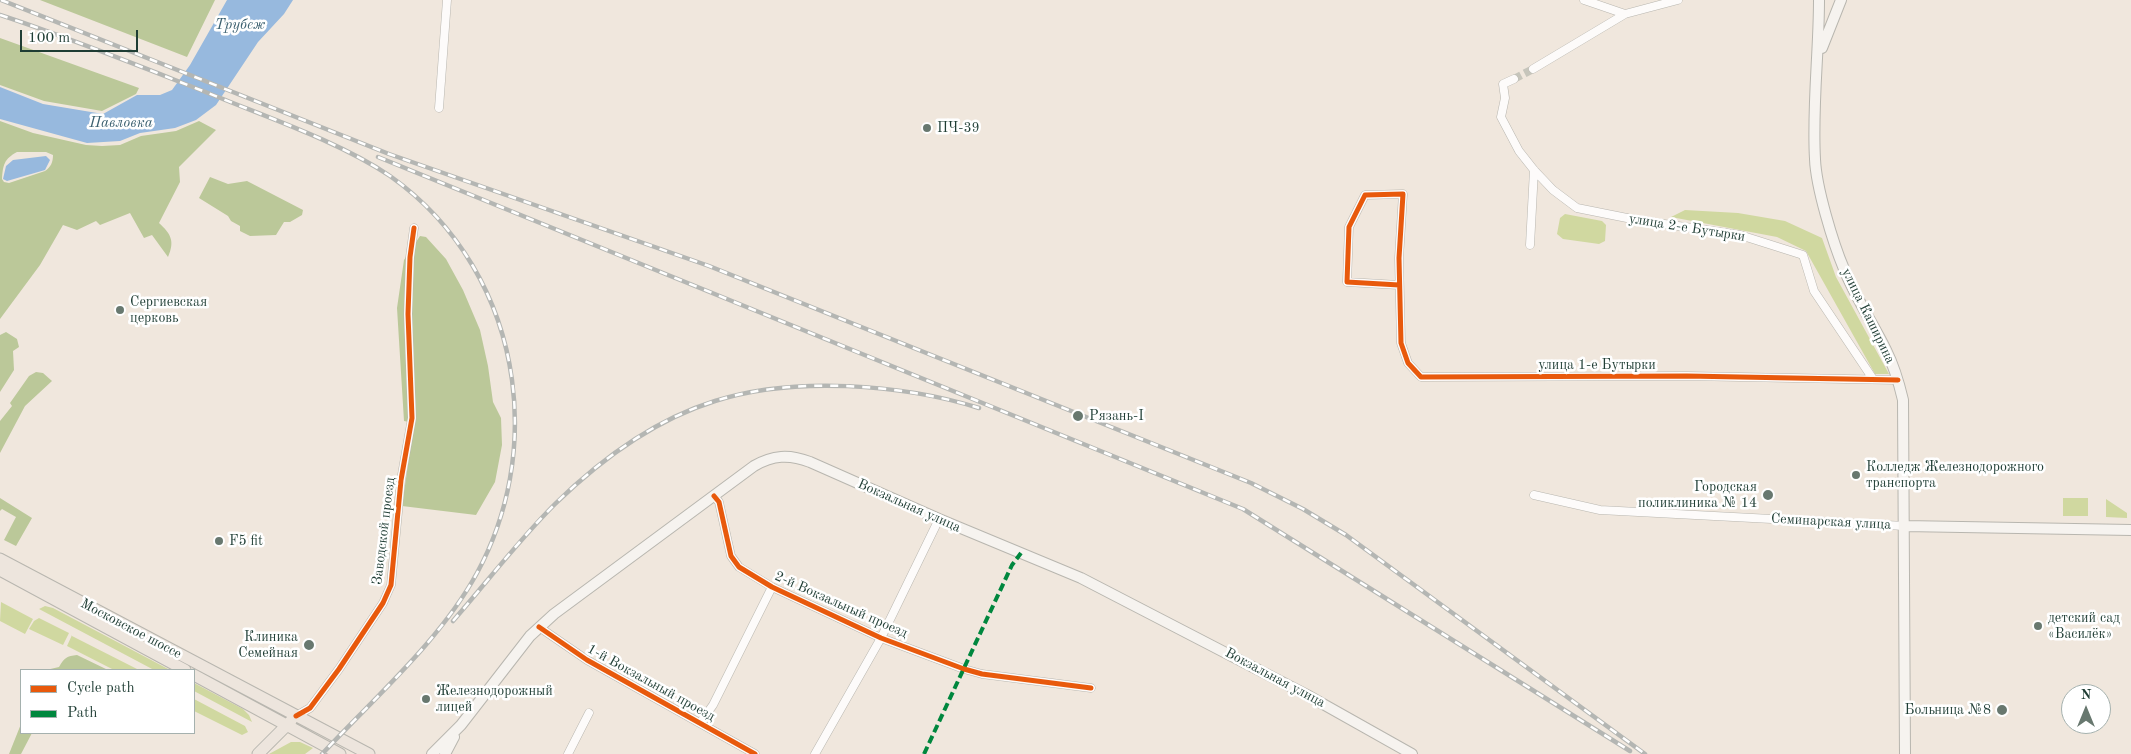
<!DOCTYPE html>
<meta charset="utf-8">
<style>
body{margin:0}
#map{position:relative;width:2131px;height:754px;overflow:hidden;background:#f0e7dd;font-family:"Old Standard TT",serif}
canvas{display:block}
.legend{position:absolute;left:20px;top:669px;width:175px;height:65px;box-sizing:border-box;background:#fff;border:1px solid #a5b1ae;margin:0;padding:6px 9px;list-style:none;font-size:15px;color:#1f3d34}
.legend li{display:flex;align-items:center;gap:10px;height:25px}
.legend b{width:25px;border:1px solid #a5b1ae}
.north{position:absolute;left:2061px;top:684px;width:50px;height:50px;box-sizing:border-box;background:#fff;border:1px solid #a5b1ae;border-radius:50%;rotate:0deg;font-size:14px;font-weight:700;line-height:20px;text-align:center;color:#1f3d34}
.north::after{content:'';display:block;margin:auto;width:18px;height:22px;background:#68786f;clip-path:polygon(50% 0,100% 100%,50% 72%,0 100%)}
.scale{position:absolute;left:20px;top:30px;width:118px;height:22px;box-sizing:border-box;border:2px solid #1f3d34;border-top:0;padding-left:6px;font-size:15px;line-height:18px;white-space:nowrap;color:#1f3d34;-webkit-text-stroke:4px #fff;paint-order:stroke}
</style>
<div id="map">
<canvas width="2131" height="754"></canvas>
<ul class="legend">
<li><b style="height:6px;background:#e8590c"></b>Cycle path</li>
<li><b style="height:6px;background:#00873e"></b>Path</li>
</ul>
<div class="north">N</div>
<div class="scale">100 m</div>
</div>
<script>
const g = document.querySelector('canvas').getContext('2d');
g.lineJoin = 'round';
function fillPath(path, color) { g.fillStyle = color; g.fill(path, 'evenodd'); }
function trace(path, color, width, dash) { g.strokeStyle = color; g.lineWidth = width; g.lineCap = dash ? 'butt' : 'round'; g.setLineDash(dash || []); g.stroke(path); }
function write(font, color, halo, rows, align = 'center') {
  g.font = font + ' "Old Standard TT",serif'; g.lineWidth = 5; g.setLineDash([]); g.textBaseline = 'middle'; g.strokeStyle = halo; g.fillStyle = color; for (const [text, x, y, turn = 0] of rows) {
    g.save(); g.translate(x, y); g.rotate((+turn || 0) * Math.PI / 180); g.textAlign = isNaN(turn) ? turn : align; if (halo) g.strokeText(text, 0, 0); g.fillText(text, 0, 0); g.restore();
  }
}
const green = new Path2D(`
 M1685 210 1738 213 1785 221 1822 238 1836 277 1889 374H1875L1806 251 1777 237 1671 217Z
 M1565 214 1602 221 1606 225 1605 241 1599 244 1563 239 1557 234 1560 218Z
 M2063 498H2088V516H2063Z
 M2106 499 2127 513V518L2106 517Z
 M1 602 33 619 25 634 0 621Z
 M45 606 53 608 170 670H154L39 609Z
 M39 618 69 633 63 645 29 629 34 621Z
 M72 635V636L139 670H114L67 646Z
 M194 683 243 709 249 715 252 722 194 691Z
 M194 699 245 726 248 732 242 735 194 711Z
 M291 742H300L313 748 305 754H269Z`);
const forest = new Path2D(`
 M40 0H215L187 57Z
 M0 38 139 88 136 94 102 111 44 101 0 85Z
 M0 121 33 133 86 145 102 146 120 145 141 136 176 131 199 121 216 130 179 167 180 182 159 223C171 234 175 241 168 257L152 235 144 238 130 213 100 225 96 221 77 230 63 225 40 265 0 319ZM17 152H46L53 155C53 162 51 167 45 171L9 183 4 182 2 179C3 165 4 159 17 152Z
 M210 177 228 184 247 181 303 210 302 215 290 222H284L276 235 250 236 240 231V226L231 221 228 216 199 198Z
 M420 236 426 237 446 259 463 290 480 330 488 366 493 402 501 418 502 445 495 482 476 515 402 506 414 423 404 421 397 308 404 260Z
 M6 332 17 339 19 347 13 351 14 370 0 392V335Z
 M36 372 43 373 52 381 25 406 0 453V421L12 406 10 403 29 376Z
 M0 498 32 518 16 546 4 540 16 517 2 509 0 511Z
 M77 655 108 670H46L59 667C64 658 67 656 77 655Z
 M21 724V733H32L21 754H9Z`);
const water = new Path2D(`
 M227 0H293L284 14 258 42 216 105 196 120 175 128 140 133 120 141 87 143 0 119V87L43 104 103 114 137 95H160L172 90 190 65Z
 M46 156 50 160 45 170 7 181 3 179 6 166 13 160Z`);
const minorTunnel = new Path2D(`
 M1514 79 1533 69`);
const minor = new Path2D(`
 M1584 0 1625 14
 M1533 69 1625 14 1678 0
 M1514 79 1503 84 1505 98 1501 117 1519 151 1534 170 1553 190 1577 208 1637 220 1740 235 1803 255 1814 291 1873 379
 M439 108 447 0
 M1530 245 1534 170
 M1399 285 1347 282 1349 227 1365 195 1403 194 1399 258 1401 343 1408 363 1421 377 1687 376 1898 380
 M1534 495 1600 510 1905 526
 M714 496 719 502 731 556 739 567 772 587 881 638 964 669 982 674 1091 688
 M539 627 587 660 755 754
 M296 716 310 708 339 669 383 603 391 585 401 480 412 418 408 314 410 257 414 228
 M700 723 713 705 772 587
 M568 754 589 713
 M815 754 881 638 939 519`);
const secondary = new Path2D(`
 M1819 0C1819 53 1812 106 1815 159 1816 187 1833 243 1844 269 1855 297 1873 323 1886 350 1894 366 1899 383 1903 400L1905 754
 M1822 48 1841 0
 M1905 526 2131 530
 M432 754 461 725 530 636 554 614 754 466C773 455 789 454 810 462L939 519 1081 578 1307 695 1412 754
 M445 754 454 737`);
const primary = new Path2D(`
 M0 559 369 754
 M0 570 185 670
 M194 675 340 754
 M258 754 291 721`);
const rail = new Path2D(`
 M1 0 389 154 709 266 1251 483 1303 509 1346 535 1645 754
 M0 15C70 38 139 66 208 93 266 117 338 141 390 176 458 224 501 298 512 380 521 446 509 514 477 573 440 641 374 698 322 754
 M378 157 1243 509 1630 751
 M453 621C487 582 518 541 555 504 600 460 654 420 715 401 793 376 902 384 979 408`);
const quiet = new Path2D(`
 M924 754 1012 565 1021 553`);
const cycleway = new Path2D(`
 M1399 285 1347 282 1349 227 1365 195 1403 194 1399 258 1401 343 1408 363 1421 377 1687 376 1898 380
 M714 496 719 502 731 556 739 567 772 587 881 638 964 669 982 674 1091 688
 M539 627 587 660 755 754
 M296 716 310 708 339 669 383 603 391 585 401 480 412 418 408 314 410 257 414 228`);
const markers = [
 [927,128,5,"#68786f"],
 [120,310,5,"#68786f"],
 [1078,416,6,"#68786f"],
 [1856,475,5,"#68786f"],
 [1768,495,6,"#68786f"],
 [219,541,5,"#68786f"],
 [2038,626,5,"#68786f"],
 [309,645,6,"#68786f"],
 [426,699,5,"#68786f"],
 [2002,710,6,"#68786f"]
];
const poiNames = [
 ["ПЧ-39",937,128],
 ["Сергиевская",130,302],
 ["церковь",130,318],
 ["Рязань-I",1089,416],
 ["Колледж Железнодорожного",1866,467],
 ["транспорта",1866,483],
 ["Городская",1757,487,"right"],
 ["поликлиника № 14",1757,503,"right"],
 ["F5 fit",229,541],
 ["детский сад",2048,618],
 ["«Василёк»",2048,634],
 ["Клиника",298,637,"right"],
 ["Семейная",298,653,"right"],
 ["Железнодорожный",436,691],
 ["лицей",436,707],
 ["Больница №8",1991,710,"right"]
];
const streetNames = [
 ["улица 2-е Бутырки",1687,228,9],
 ["улица Каширина",1868,316,64],
 ["улица 1-е Бутырки",1597,365],
 ["Вокзальная улица",909,506,24],
 ["Семинарская улица",1831,522,3],
 ["Заводской проезд",384,531,-83],
 ["2-й Вокзальный проезд",841,605,24],
 ["Московское шоссе",131,629,28],
 ["Вокзальная улица",1275,678,28],
 ["1-й Вокзальный проезд",651,683,29]
];
const waterNames = [
 ["Трубеж",240,25],
 ["Павловка",121,123]
];
fillPath(green, '#d0d8a0');
fillPath(forest, '#bbc899');
fillPath(water, '#97b9de');
trace(minorTunnel, '#c6c5bb', 8, [8, 4]);
trace(minor, '#b8b6af', 9);
trace(secondary, '#b8b6af', 12);
trace(primary, '#b8b6af', 13);
trace(minor, '#fdfbfa', 8);
trace(secondary, '#f6f3ef', 10);
trace(primary, '#ede5dd', 11);
trace(rail, '#b4b6b3', 4.5);
trace(rail, '#fff', 2.5, [8]);
trace(quiet, '#00873e', 4, [8, 4]);
trace(cycleway, '#e8590c', 5);
for (const [x, y, r, color] of markers) { const dot = new Path2D(); dot.arc(x, y, r, 0, 2 * Math.PI); g.fillStyle = color; g.fill(dot); trace(dot, '#fff', 2); }
write('14px', '#1f3d34', '#fff', poiNames, 'left');
write('14px', '#1f3d34', '#fff', streetNames);
write('italic 15px', '#3c6170', '#fff', waterNames);
</script>
